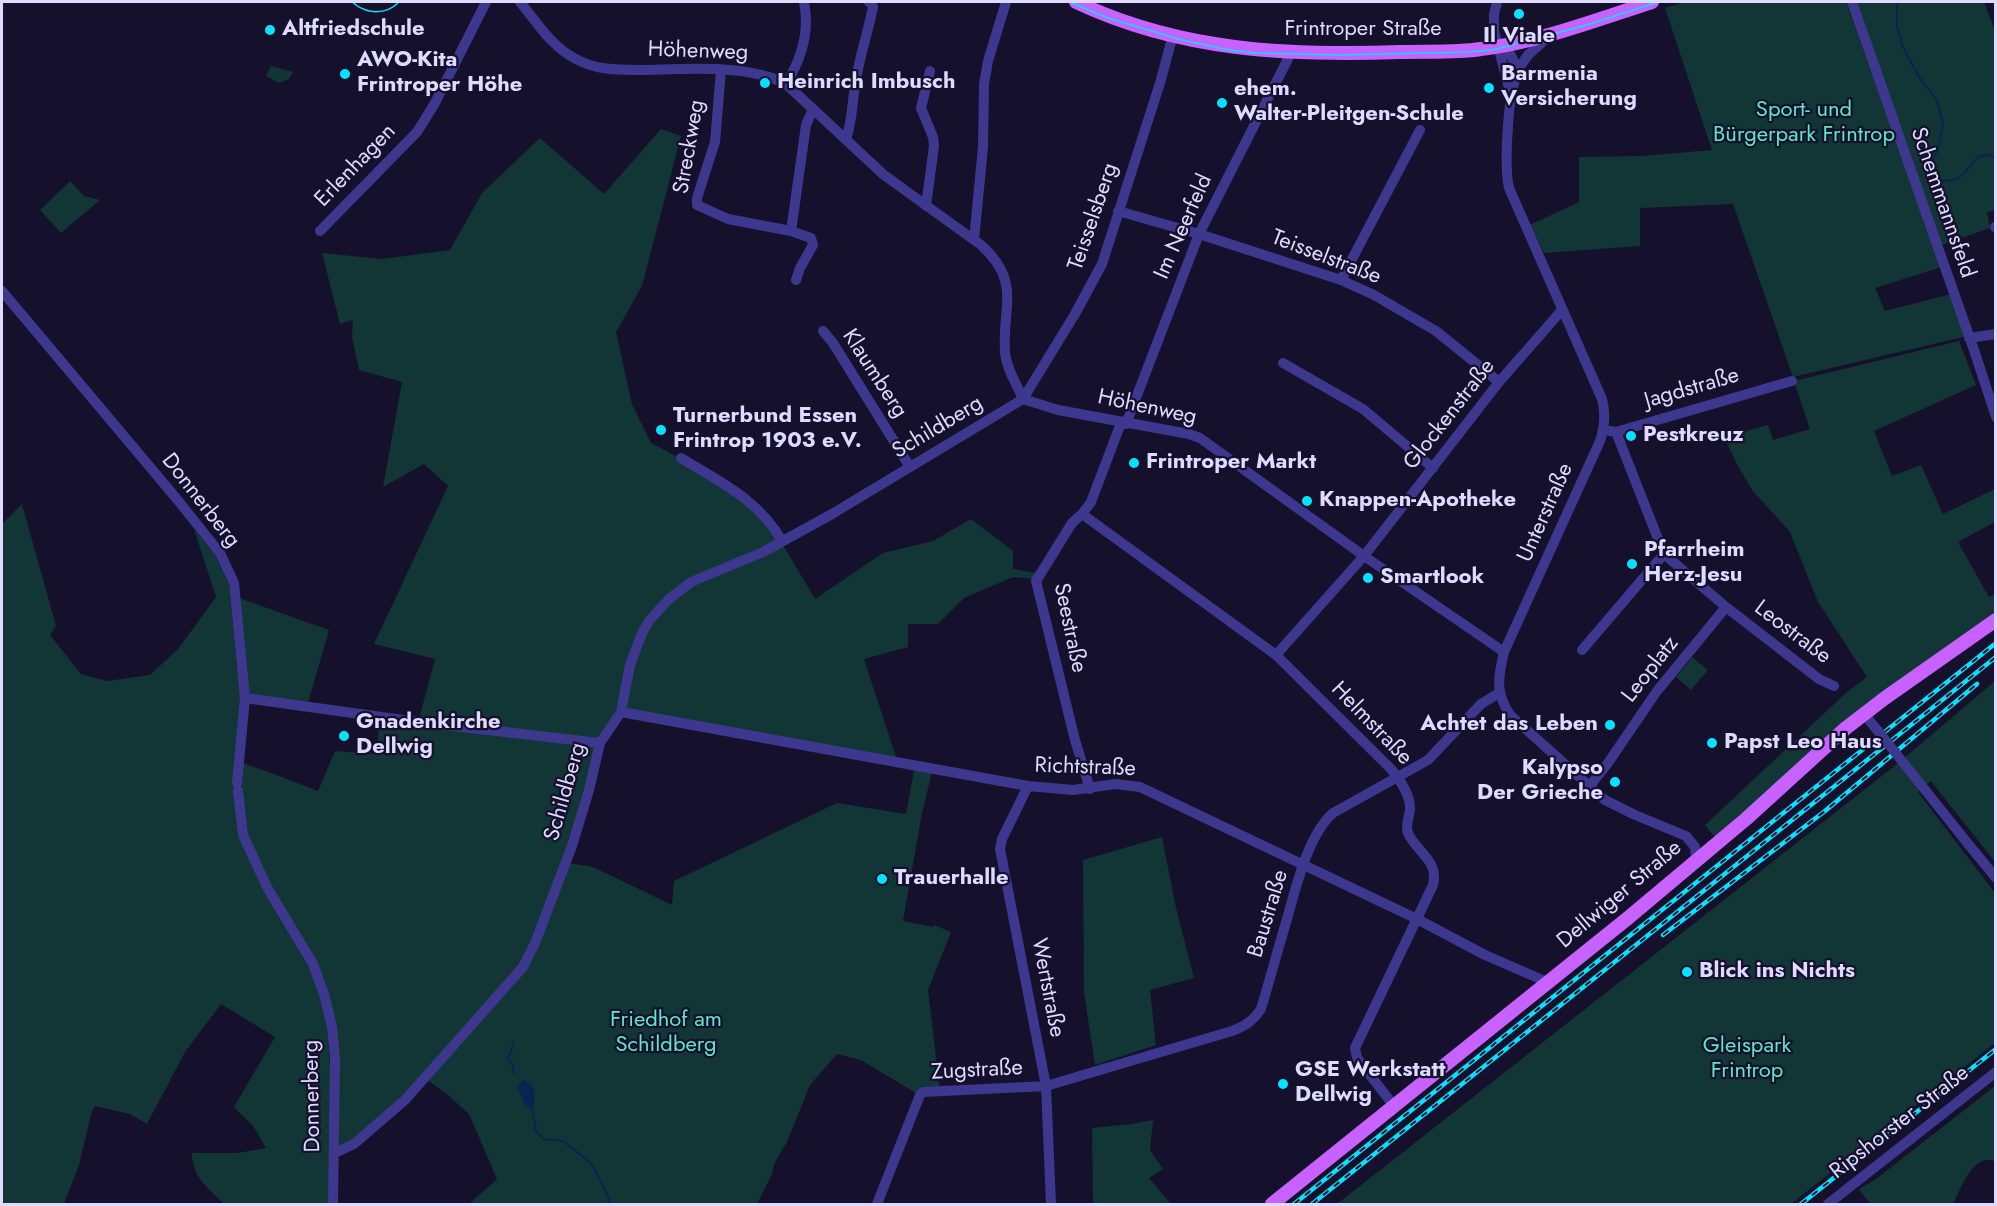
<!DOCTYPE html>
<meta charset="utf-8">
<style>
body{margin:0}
#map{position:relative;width:1997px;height:1206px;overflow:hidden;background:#15102c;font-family:Jost,sans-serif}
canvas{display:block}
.frame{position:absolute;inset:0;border:3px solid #dfdaff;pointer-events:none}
</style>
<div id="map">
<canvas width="1997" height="1206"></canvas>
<div class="frame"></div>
</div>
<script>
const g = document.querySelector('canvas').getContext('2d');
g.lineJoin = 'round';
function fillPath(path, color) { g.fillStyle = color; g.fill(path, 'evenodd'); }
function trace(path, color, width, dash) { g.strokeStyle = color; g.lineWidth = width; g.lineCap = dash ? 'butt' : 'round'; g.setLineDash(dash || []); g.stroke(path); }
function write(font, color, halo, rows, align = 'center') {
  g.font = font + ' Jost,sans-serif'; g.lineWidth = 4.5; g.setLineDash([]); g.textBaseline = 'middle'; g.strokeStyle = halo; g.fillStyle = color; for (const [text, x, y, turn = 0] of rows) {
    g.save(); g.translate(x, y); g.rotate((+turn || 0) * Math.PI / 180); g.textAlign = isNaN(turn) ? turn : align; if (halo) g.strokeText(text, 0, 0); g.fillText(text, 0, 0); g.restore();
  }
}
const green = new Path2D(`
 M1684 2H1846L1942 267 1875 288 1885 311 1951 294 1967 336 1793 377 1733 204 1640 208V246L1544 253 1530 225 1579 202V157L1641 156 1712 150 1665 8Z
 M1857 2H1984L1996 34V210L1987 212 1990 228 1939 246Z
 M271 66 293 72 289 79 279 83 266 76Z
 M661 129 681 136 642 286 616 332 632 404 651 443 678 457 747 499 773 528 815 599 883 553 933 541 971 519 1013 551V569L1036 573V579L1013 577 964 598 938 624H908V647L864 659 897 760 617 707 600 744 419 719 435 659 374 644 448 486 424 464 383 487 402 382 359 370 352 337 353 320 340 324 322 253 382 259 450 250 482 193 540 138 604 194Z
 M70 181 84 196 100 200 61 233 40 210Z
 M1959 341 1976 385 1874 431 1892 476 1921 465 1943 514 1995 489V522L1958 542 1989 597 1995 594V616L1716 839 1705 825 1847 692 1867 677 1818 602 1790 532 1752 490 1737 464 1724 437 1768 425 1773 440 1810 429 1794 381Z
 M22 504 56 626 50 635 81 674 107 681 150 675 178 649 216 597 194 529 216 556 229 585 237 668 243 697 235 776 242 835 311 965 331 1029 332 1204H224C208 1188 192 1177 192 1153H238L266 1148 253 1126 234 1107 275 1037 221 1004 185 1052 147 1124 130 1114 95 1106 92 1111 79 1165 64 1204H2V524Z
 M236 597 329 630 308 703 246 696Z
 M1692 657 1708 670 1691 690 1676 677Z
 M1995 681V862L1931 781 1918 792 1995 893V1043L1791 1204H1337L1897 764Z
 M380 718 600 746 569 863 593 867 672 905 674 881 837 803 906 814 915 765 933 767 921 818 903 921 933 927 934 925 951 932 928 990 940 1091 916 1093 861 1060 837 1054 810 1085 787 1142 774 1164 772 1174 757 1204H469L497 1179 469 1114 449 1096 426 1079 405 1099 336 1152 325 995 244 835 239 762 266 771 318 791 335 751 376 754Z
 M1162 837 1176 908 1194 978 1150 990 1156 1045 1095 1065 1084 993 1083 860Z
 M1995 1086V1161C1972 1154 1961 1188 1953 1204H1870L1859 1189 1876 1179Z
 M1153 1120 1150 1150 1163 1169 1149 1178 1171 1204H1093L1092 1128 1131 1124Z`);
const water = new Path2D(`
 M525 1080C536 1086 535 1095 534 1106L526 1108 517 1085Z`);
const stream = new Path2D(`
 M1897 2V26L1902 45 1919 77 1937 100 1943 124 1939 146 1930 168 1931 175 1935 179C1962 186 1964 171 1979 156L1989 155 1996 158
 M514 1042 508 1059 512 1063 514 1073
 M531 1104C534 1113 534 1122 536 1131L543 1139 563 1141 591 1163 606 1191 610 1204`);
const minor = new Path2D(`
 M520 2C536 21 551 46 574 58 596 71 620 70 645 70 686 69 750 64 786 84L884 175 981 245C1022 282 1002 306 1005 352 1006 368 1017 385 1023 399L1058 410 1189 434 1200 438 1364 556 1504 652
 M1497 2 1494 14V31L1510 92
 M1852 2 1975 353 1996 417
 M1500 46C1510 51 1515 60 1516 72 1516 79 1513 88 1511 95 1508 119 1504 165 1509 188L1602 399C1606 414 1605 426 1600 441L1504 652C1498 678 1495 692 1510 715L1605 800 1635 815 1686 836 1695 847 1696 860
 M721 70 715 142 697 198V205L728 219 791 231
 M1516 72 1528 55 1548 37
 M786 84C802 58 810 31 804 2
 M846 139C853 119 852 100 856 80 860 55 868 32 873 7L872 4 869 2
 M926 206 934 146 933 137 921 108 930 71
 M1118 211 1199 234 1341 280 1374 295 1436 331 1499 382
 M1995 227 1996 228
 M320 231 417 132 435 103 486 2
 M974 240 983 147 984 84 988 61 1006 2
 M796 280 800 268 813 245 811 238 791 231 806 125 813 109
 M1341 280 1420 130
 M2 291 176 498 220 553 234 583 245 698 237 783
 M823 331 833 343 910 467
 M1969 338 1996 334
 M1283 363 1363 409 1433 468
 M1126 424 1199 234 1291 53
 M1610 431 1616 432 1792 381
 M1616 432 1664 554 1726 607 1819 679 1834 686
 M681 458C720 482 759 500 782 541
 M1082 514 1276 655 1391 769C1400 780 1411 795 1410 810 1409 818 1405 825 1408 833 1417 853 1439 860 1433 885L1355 1048 1357 1058 1360 1062 1394 1106
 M1582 650 1664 554
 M1276 655 1364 556 1499 382 1562 310
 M245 698 410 721 600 743
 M621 712 1028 786 1073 790 1115 784 1140 787 1417 919 1485 955 1547 982
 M1864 714 1878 731
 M1028 786 1002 839 1000 849 1046 1086 1051 1204
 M1589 787 1608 763 1657 691 1726 607
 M1090 789 1075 740 1036 581 1072 523 1082 514 1091 502 1121 423
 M238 791 243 835 268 889 313 964 324 994 332 1027 335 1058 333 1204
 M1969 845 1996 878
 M335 1153 354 1144 405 1100 523 967 535 943 572 846 589 790 600 743 621 712 630 665 642 633 649 621 669 599 691 582 763 552 832 514 1023 399 1075 314 1102 264 1160 83 1173 35
 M877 1204 920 1095 923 1092 1046 1086 1232 1031C1245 1026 1253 1021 1261 1009 1270 979 1278 949 1287 919 1296 887 1308 835 1333 813L1428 760 1481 704 1499 693
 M1828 1204 1996 1072`);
const major = new Path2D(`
 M1076 2C1180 51 1287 56 1400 52 1427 51 1454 53 1481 49 1536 43 1599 19 1652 2
 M1272 1204 1628 918 1746 819 1846 728 1885 698 1996 620`);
const tram = new Path2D(`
 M352 2C366 14 385 16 399 2
 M1070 2 1108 18 1182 40 1229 50 1255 53 1340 55 1470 52 1497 49 1590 24 1658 2`);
const rail = new Path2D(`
 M1663 935 1825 811 1977 684
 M1294 1204 1996 643
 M1312 1204 1996 657
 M1801 1204 1996 1049`);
const minorBridge = new Path2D(`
 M1878 731 1969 845`);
const markers = [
 [1519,14,6,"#06e2ff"],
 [270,30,6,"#06e2ff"],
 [345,74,6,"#06e2ff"],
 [765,83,6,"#06e2ff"],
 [1489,88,6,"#06e2ff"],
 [1222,103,6,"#06e2ff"],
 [661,430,6,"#06e2ff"],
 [1631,436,6,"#06e2ff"],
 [1134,463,6,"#06e2ff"],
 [1307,501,6,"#06e2ff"],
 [1632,564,6,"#06e2ff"],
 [1368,578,6,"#06e2ff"],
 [1610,725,6,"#06e2ff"],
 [344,736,6,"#06e2ff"],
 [1712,743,6,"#06e2ff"],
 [1615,782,6,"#06e2ff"],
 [882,879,6,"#06e2ff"],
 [1687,972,6,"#06e2ff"],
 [1283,1084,6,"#06e2ff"]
];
const poiNames = [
 ["Altfriedschule",282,30],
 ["Il Viale",1519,37,"center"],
 ["AWO-Kita",357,61],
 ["Frintroper Höhe",357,86],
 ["Barmenia",1501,75],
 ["Versicherung",1501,100],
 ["Heinrich Imbusch",777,83],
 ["ehem.",1234,90],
 ["Walter-Pleitgen-Schule",1234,115],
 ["Turnerbund Essen",673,417],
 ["Frintrop 1903 e.V.",673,442],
 ["Pestkreuz",1643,436],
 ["Frintroper Markt",1146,463],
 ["Knappen-Apotheke",1319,501],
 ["Pfarrheim",1644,551],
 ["Herz-Jesu",1644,576],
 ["Smartlook",1380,578],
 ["Gnadenkirche",356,723],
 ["Dellwig",356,748],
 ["Achtet das Leben",1598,725,"right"],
 ["Papst Leo Haus",1724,743],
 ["Kalypso",1603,769,"right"],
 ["Der Grieche",1603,794,"right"],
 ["Trauerhalle",894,879],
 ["Blick ins Nichts",1699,972],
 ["GSE Werkstatt",1295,1071],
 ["Dellwig",1295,1096]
];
const streetNames = [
 ["Frintroper Straße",1363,30],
 ["Höhenweg",698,52,2],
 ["Streckweg",690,147,-80],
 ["Erlenhagen",356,166,-46],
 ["Schemmannsfeld",1942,203,71],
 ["Teisselsberg",1094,217,-71],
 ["Im Neerfeld",1184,227,-66],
 ["Teisselstraße",1326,258,21],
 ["Klaumberg",874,374,57],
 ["Jagdstraße",1692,389,-16],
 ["Höhenweg",1147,408,12],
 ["Glockenstraße",1450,415,-52],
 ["Schildberg",938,428,-31],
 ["Donnerberg",200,501,52],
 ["Unterstraße",1546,513,-66],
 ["Seestraße",1069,628,78],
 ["Leostraße",1792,633,37],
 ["Leoplatz",1651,670,-52],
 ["Helmstraße",1371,724,46],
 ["Richtstraße",1085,768,2],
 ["Schildberg",566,792,-74],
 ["Dellwiger Straße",1620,895,-40],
 ["Baustraße",1269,914,-73],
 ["Wertstraße",1047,988,79],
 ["Zugstraße",977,1071,-3],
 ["Donnerberg",313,1096,-91],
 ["Ripshorster Straße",1900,1123,-38]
];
const parkNames = [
 ["Sport- und",1804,111],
 ["Bürgerpark Frintrop",1804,136],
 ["Friedhof am",666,1021],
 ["Schildberg",666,1046],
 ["Gleispark",1747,1047],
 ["Frintrop",1747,1072]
];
fillPath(green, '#123635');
fillPath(water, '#0a2350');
trace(stream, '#0a2350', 2);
trace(minor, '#3d388d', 10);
trace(major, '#c761ff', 14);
trace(tram, '#06e2ff', 1.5);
trace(rail, '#06e2ff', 4.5);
trace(rail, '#15102c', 2, [7]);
trace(minorBridge, '#3d388d', 10);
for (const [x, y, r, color] of markers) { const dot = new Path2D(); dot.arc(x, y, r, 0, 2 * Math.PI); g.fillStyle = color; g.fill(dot); trace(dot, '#15102c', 2); }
write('bold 22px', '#dfdaff', '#15102c', poiNames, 'left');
write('22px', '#dfdaff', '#15102c', streetNames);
write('22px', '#5ee7c7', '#15102c', parkNames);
</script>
